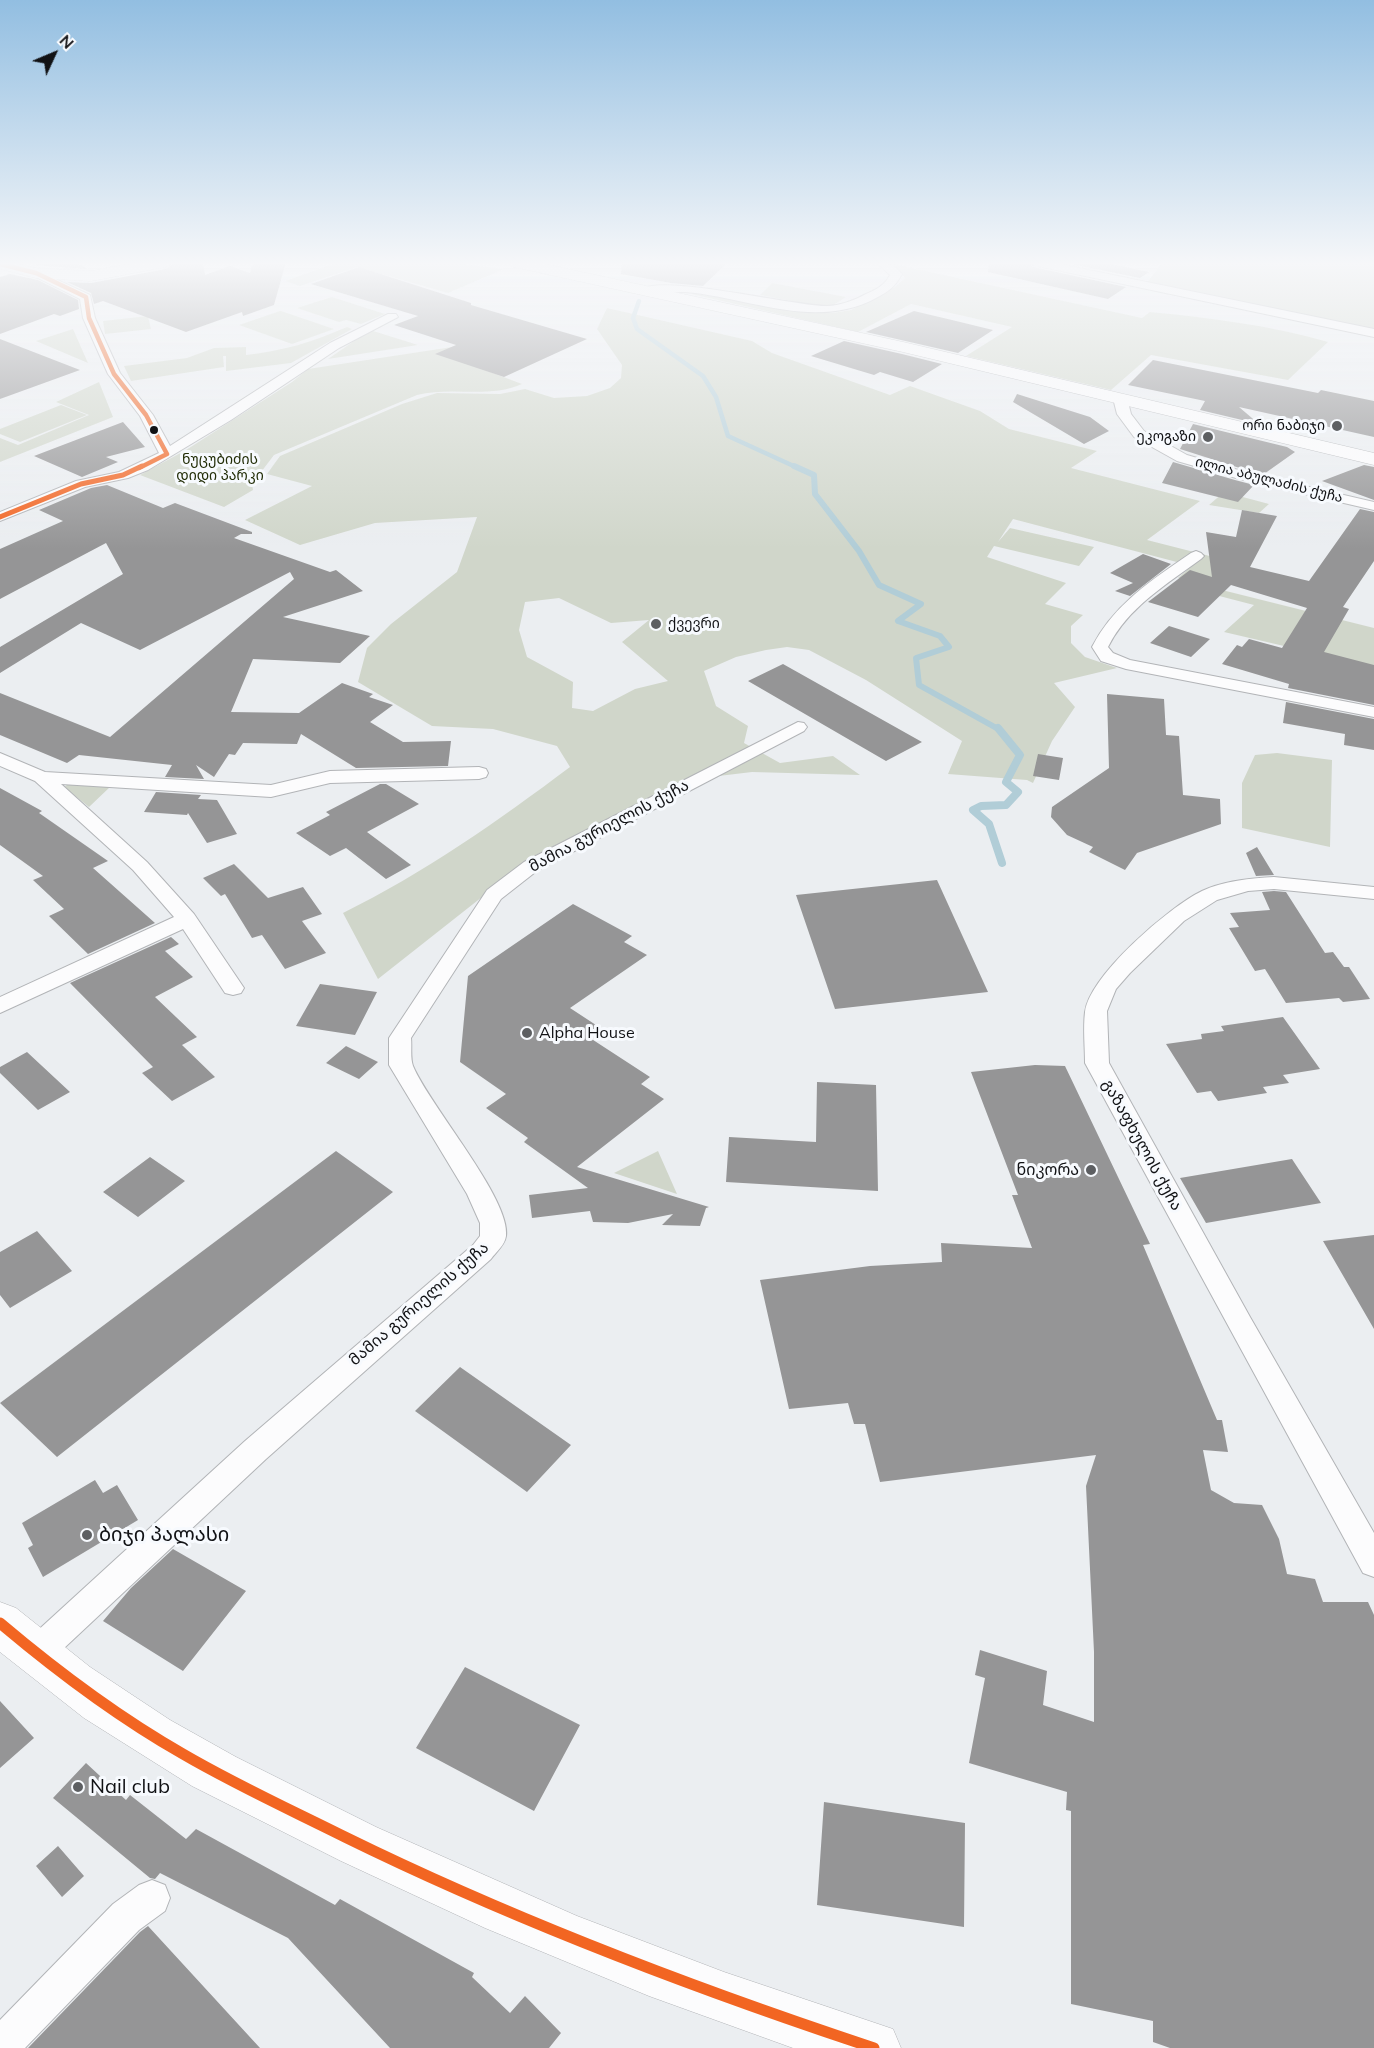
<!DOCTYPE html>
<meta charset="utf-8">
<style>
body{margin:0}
#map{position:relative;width:1374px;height:2048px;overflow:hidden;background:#ebeef1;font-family:Mulish,sans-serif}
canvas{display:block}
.north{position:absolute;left:24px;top:24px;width:60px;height:60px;-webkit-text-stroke:4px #f7fafe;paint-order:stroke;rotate:46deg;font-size:16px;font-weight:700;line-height:24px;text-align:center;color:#111215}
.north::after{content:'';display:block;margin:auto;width:21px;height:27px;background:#111215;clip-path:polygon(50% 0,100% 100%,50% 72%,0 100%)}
</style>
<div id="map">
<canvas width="1374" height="2048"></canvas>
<div class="north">N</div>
</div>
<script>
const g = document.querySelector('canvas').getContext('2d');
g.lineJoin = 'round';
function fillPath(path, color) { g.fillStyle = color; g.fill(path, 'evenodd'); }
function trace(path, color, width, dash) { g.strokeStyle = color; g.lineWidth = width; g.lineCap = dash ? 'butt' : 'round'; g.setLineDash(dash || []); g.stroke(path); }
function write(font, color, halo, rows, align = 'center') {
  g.font = font + ' Mulish,"Noto Sans Georgian",sans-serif'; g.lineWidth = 6; g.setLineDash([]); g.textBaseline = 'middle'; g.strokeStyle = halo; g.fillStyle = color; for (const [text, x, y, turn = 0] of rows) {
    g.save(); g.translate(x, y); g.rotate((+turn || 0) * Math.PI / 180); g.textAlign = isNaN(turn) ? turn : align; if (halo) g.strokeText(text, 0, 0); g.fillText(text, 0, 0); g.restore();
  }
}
const green = new Path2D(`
 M339 262H444L504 269 448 293 357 267 300 286 285 281Z
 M1163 262H1374V331L1146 284Z
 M893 264 1142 318 1150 312C1211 318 1269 325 1328 342L1288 380 1151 355 1111 390 966 356 1012 327 911 304 858 332 687 293 832 313 851 310 895 287 905 278Z
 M772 283 846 297 832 306H818L760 295Z
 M332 297 385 314 361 324 346 320 339 322 297 308Z
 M607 308 752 341 772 353 890 395 910 386 980 411 1009 429 1097 451 1071 468 1200 501 1147 540 1237 563 1206 586 1374 628V667L1224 632 1254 605 1200 591 1204 586 1178 578 1192 566 1013 519 998 542 1010 528 1094 547 1079 566 994 546 987 557 1066 583 1045 604 1083 615 1071 626V643L1085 657 1117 668 1054 683 1075 707 1052 741 1033 783 1027 780 948 774 962 741 866 680 809 650 787 647 766 650 736 657 704 671 716 706 748 726 744 743 780 763 833 756 860 775 752 772 685 780 534 856 378 979 343 913C424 873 498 821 570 767L557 746 493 729 432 726 358 682 367 648 391 624 457 572 477 517 375 523 300 545 245 520 312 486 267 474 280 456 402 404 437 393 500 394 525 389 554 398 587 396 610 388 621 378 622 365 597 329ZM559 598 611 623 649 620 622 642 668 681 635 689 593 711 572 708 573 682 527 657 519 630 525 602Z
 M280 311H281L334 329 292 344 239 325Z
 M148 316 151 329 105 334 103 321Z
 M347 327 352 329 291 363 226 371V356H223L224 367 131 381 124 366 187 358 214 348 246 347V355C283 351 312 342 347 327Z
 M73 329 88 363 36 341Z
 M370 330 418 345 328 359Z
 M452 347 477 367 522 384C488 399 453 386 417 395L274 455 252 484 253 490 224 507 140 475 186 450 292 382 308 369Z
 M99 382 113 417 0 462V438L18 445 89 415 56 402Z
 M61 405 87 415 20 442 0 434V429Z
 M1224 492 1269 504 1259 513 1209 505Z
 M1277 753 1332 760 1330 847 1242 828V783L1255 755Z
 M70 783 110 787 89 807 64 787Z
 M658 1151 677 1194 614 1173Z`);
const streamFar2 = new Path2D(`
 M639 301 633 318 637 329 703 376 716 397 728 436 798 468`);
const streamFar1 = new Path2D(`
 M794 466 814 475 815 494 859 551 879 585 921 604 898 621 940 636 949 647 916 658 919 685 1000 730`);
const stream = new Path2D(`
 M998 728 1020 755 1006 782 1018 792 1006 805 981 806 973 810 989 824 1002 863`);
const building = new Path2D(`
 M45 262H74L88 269 35 265Z
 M176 262H203L205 275 230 266 250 273 252 266 258 262H286L274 305 243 316 242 312 186 332 103 301 94 304 91 293 67 282 91 283 166 269Z
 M622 262H728L703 286 671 283 621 274Z
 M989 262H1026L1033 267 1126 287 1108 299 988 272Z
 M1062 262H1102L1149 272 1140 278Z
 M359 267 471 303V305L587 339 504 377 435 354 456 345 394 325 418 316 311 284Z
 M10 274 38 280 78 300 79 309 60 316 54 314 0 334V277Z
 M914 311 952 320 993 330 958 353 866 332Z
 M0 339 80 370 0 399Z
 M844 341 902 354 942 364 913 382 880 372 874 375 811 356Z
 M1153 360 1318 393 1321 390 1374 401V437L1239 407 1259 424 1200 410 1205 401 1128 385Z
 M1017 394 1090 417 1109 431 1084 444 1013 402Z
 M123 422 145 447 106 457 118 462 82 477 34 456Z
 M1193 424 1287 447 1295 452 1264 474 1246 470 1180 449Z
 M1173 462 1235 480 1254 485 1238 502 1162 483Z
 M1364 465 1374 467V500L1322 481Z
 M107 485 163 508 175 503 252 532V534H241L234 538 330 572 336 570 363 591 283 617 370 636 340 663 253 659 231 712 299 713 342 683 373 694 369 697 393 705 370 722 403 742 451 741 448 766 356 768 301 734 297 744 243 743 235 755 229 754 214 777 196 765 204 779 165 777 172 765 79 755 67 763 0 735V693L110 737 294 579 290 572 140 650 81 623 0 673V647L123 574 106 543 0 599V549L63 521 39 510 91 488Z
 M1360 509 1374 512V561L1343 607 1349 609 1324 652 1374 665V705L1288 688 1289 684 1222 664 1237 645 1242 647 1249 639 1282 648 1307 608 1231 585 1198 617 1148 602 1190 570 1212 577 1206 532 1236 537 1242 510 1277 516 1250 567 1309 581Z
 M1143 554 1171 564 1130 596 1115 591 1133 583 1110 573Z
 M1169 626 1210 639 1191 657 1150 643Z
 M783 664 922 742 886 761 748 681Z
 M1107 694 1164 699 1166 735 1179 736 1183 795 1220 799 1221 824 1137 853 1125 870 1089 852 1093 847 1067 835 1051 817 1052 807 1109 768Z
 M1286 702 1374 719V750L1344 745 1345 734 1283 723Z
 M1038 754 1063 758 1059 780 1033 776Z
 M380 784H386L419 804 367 832 411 865 386 879 346 848 330 856 296 833 330 815 326 812Z
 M0 788 42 811 39 813 108 861 93 868 155 923 88 954 49 916 64 909 33 880 43 876 0 845Z
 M156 792 201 795 198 799 217 800 237 834 207 843 188 813 187 815 144 812Z
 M1257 847 1274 875 1256 876 1246 853Z
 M234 864 268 898 303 887 322 914 302 921 326 953 285 969 262 935 252 938 225 894 221 896 203 878Z
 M937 880 988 992 835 1009 796 895Z
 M1274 891 1286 892 1325 953 1333 952 1344 967H1349L1370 999 1343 1002 1339 998 1286 1003 1265 969 1255 971 1229 928 1239 927 1230 913 1270 910 1262 892Z
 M573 904 632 936 624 942 647 955 570 1008 599 1027 587 1036 650 1077 641 1084 664 1099 577 1167 709 1207 706 1208 700 1226 662 1225 673 1214 628 1223 593 1222 590 1211 532 1218 529 1195 588 1188 524 1142 528 1138 486 1108 506 1094 460 1062 468 976Z
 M171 937 179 944 165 951 193 977 155 997 197 1037 182 1045 215 1077 172 1101 142 1073 153 1067 70 983Z
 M320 984 377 992 355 1035 296 1026Z
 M1283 1017 1320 1069 1283 1075 1289 1083 1263 1087 1267 1093 1218 1101 1211 1091 1197 1093 1166 1044 1202 1039 1201 1034 1224 1031 1221 1026Z
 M346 1046 378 1062 359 1079 326 1063Z
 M27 1052 70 1092 38 1110 0 1073V1067Z
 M1035 1065 1065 1066 1150 1244 1143 1245 1217 1420H1222L1228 1452 1203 1450 1211 1490 1234 1503 1262 1505 1279 1539 1287 1574 1315 1579 1323 1602H1368L1374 1615V2048H1170L1153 2042V2021L1071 2004V1811L1066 1810 1067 1792 969 1763 985 1678 975 1675 980 1650 1047 1671 1043 1705 1094 1722V1652L1086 1486 1096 1455 880 1482 865 1424H854L848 1403 789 1409 760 1280 870 1266 942 1262 941 1243 1032 1248 1012 1195H1018L971 1072Z
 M817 1082 876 1085 878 1191 726 1182 729 1137 816 1142Z
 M336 1151 393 1192 57 1457 0 1403Z
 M150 1157 185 1181 138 1217 103 1192Z
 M1292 1159 1321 1203 1206 1223 1180 1178Z
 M37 1231 72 1271 10 1308 0 1295V1252Z
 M1374 1235V1329L1323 1241Z
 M460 1367 571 1445 527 1492 415 1411Z
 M95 1480 103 1493 117 1485 138 1520 43 1577 28 1548 33 1545 22 1523Z
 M173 1549 246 1591 183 1671 103 1621 131 1588Z
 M465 1667 580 1725 534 1811 416 1748Z
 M0 1701 34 1738 0 1768Z
 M86 1763 126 1800 130 1795 186 1839 196 1829 335 1905 340 1899 474 1973 472 1977 510 2013 525 1996 561 2033 549 2048H390L288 1938 160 1873 155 1879 150 1878 53 1798Z
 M824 1802 965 1823 964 1927 817 1905Z
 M58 1846 84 1876 62 1897 36 1866Z
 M148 1926 260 2048H28L140 1932Z`);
const street = new Path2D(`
 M876 262C887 262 894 265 902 274 895 287 889 291 876 298 815 331 748 297 685 292 672 291 650 298 640 290 660 273 793 306 827 306 839 306 855 300 866 294 877 289 884 286 890 275Z
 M1028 262H1050L1374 329V337L1033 265Z
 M36 270 90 295 95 318 120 373 153 415 170 446 330 343 388 314H396L398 317 339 348 231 420 148 470 128 478 85 487 0 521V512L76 481 119 472 159 453 140 416 108 374 83 318 80 299 32 275 30 273Z
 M1120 394 1127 398 1131 414 1144 431 1187 455 1245 472 1374 502V510L1236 478 1177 461 1134 437 1117 414 1113 398Z
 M1196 551 1201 553 1204 556 1201 559C1166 585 1128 607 1108 647L1113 653 1130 660 1374 707V717L1126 669 1101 661 1092 647C1114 604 1152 580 1191 553Z
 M798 722 804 723 807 727 804 731 538 870 501 899 411 1038C412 1047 410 1058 413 1066 429 1105 511 1199 506 1236 505 1245 496 1252 491 1259L266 1459 46 1665 35 1670 24 1665 19 1654 24 1643 245 1441 473 1245 480 1236V1223L467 1194 389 1065V1038L487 890 524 862Z
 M0 753 45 772 271 785 330 771 479 767 486 769 488 773 486 777 479 779 330 783 271 797 61 784 147 862 194 914 244 988 241 993 233 995 225 993 183 929 0 1013V997L174 917 133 870 35 781 0 766Z
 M1274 877 1374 887V899L1274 889 1248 891 1217 900 1184 921 1130 973 1116 989 1107 1011 1109 1063 1250 1317 1374 1533V1577L1363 1573 1085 1063C1085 1047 1083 1028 1085 1012 1090 975 1169 907 1202 891 1223 881 1251 878 1274 877Z
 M152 1880 165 1885 170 1898 165 1911 139 1930 25 2048H0V2020L113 1904 139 1885Z`);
const secondary = new Path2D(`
 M0 262H11L36 268 91 271 140 262H174L166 267 91 281 36 278 0 269Z
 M506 262H536L903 342 1374 453V465L903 352 514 267Z
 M0 1602 16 1608 90 1667 170 1720 236 1757 376 1827 577 1916 724 1972 893 2029 901 2048H793L649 1996 485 1928 341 1861 192 1786 84 1718 0 1652Z`);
const bus1Far2 = new Path2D(`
 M0 264 36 273 86 297 89 318 114 374 146 415 167 454 139 468`);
const bus1Far1 = new Path2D(`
 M0 517 81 484 123 475 142 466`);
const bus1 = new Path2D(`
 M0 1623C58 1672 118 1717 183 1754 236 1785 291 1810 345 1837 516 1921 693 1988 874 2048`);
const markers = [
 [1337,426,6,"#5d5f62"],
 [154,430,5,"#111215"],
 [1208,437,6,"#5d5f62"],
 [656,624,6,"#5d5f62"],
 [527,1033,6,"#5d5f62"],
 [1091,1170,6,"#5d5f62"],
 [87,1535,6,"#5d5f62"],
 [78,1787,6,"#5d5f62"]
];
const farPoinames = [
 ["ორი ნაბიჯი",1325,426],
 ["ეკოგაზი",1196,437],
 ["ქვევრი",668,624,"left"]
];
const farParknames = [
 ["ნუცუბიძის",220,460],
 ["დიდი პარკი",220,476]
];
const farStreetnames = [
 ["ილია აბულაძის ქუჩა",1269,480,14]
];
const streetNames = [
 ["მამია გურიელის ქუჩა",609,826,-28],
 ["გაზაფხულის ქუჩა",1142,1145,61],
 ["მამია გურიელის ქუჩა",419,1304,-41]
];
const poiNames = [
 ["Alpha House",539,1033],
 ["ნიკორა",1079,1170,"right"]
];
const nearPoinames = [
 ["ბიჯი პალასი",99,1535],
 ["Nail club",90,1787]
];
fillPath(green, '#d0d6ca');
trace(streamFar2, '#b1cdd7', 4.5);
trace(streamFar1, '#b1cdd7', 6);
trace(stream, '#b1cdd7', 8);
fillPath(building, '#959596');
trace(street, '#b2b4b7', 2);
trace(secondary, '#b2b4b7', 1);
fillPath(street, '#fcfcfd');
fillPath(secondary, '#fcfcfd');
trace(bus1Far2, '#f26522', 4.5);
trace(bus1Far1, '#f26522', 5);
trace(bus1, '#f26522', 11);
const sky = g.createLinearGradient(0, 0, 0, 549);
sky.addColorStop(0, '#92bee1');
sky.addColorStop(0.48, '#f6f7f9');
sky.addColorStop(1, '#f6f7f900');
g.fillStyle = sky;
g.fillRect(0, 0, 1374, 549);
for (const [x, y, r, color] of markers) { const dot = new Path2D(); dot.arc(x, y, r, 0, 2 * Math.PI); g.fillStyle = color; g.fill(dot); trace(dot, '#f7fafe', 2); }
write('14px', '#111215', '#f7fafe', farPoinames, 'right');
write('14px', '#232e08', '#f7fafe', farParknames);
write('14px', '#111215', '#f7fafe', farStreetnames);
write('16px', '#111215', '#f7fafe', streetNames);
write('16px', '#111215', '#f7fafe', poiNames, 'left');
write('20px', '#111215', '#f7fafe', nearPoinames, 'left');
</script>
